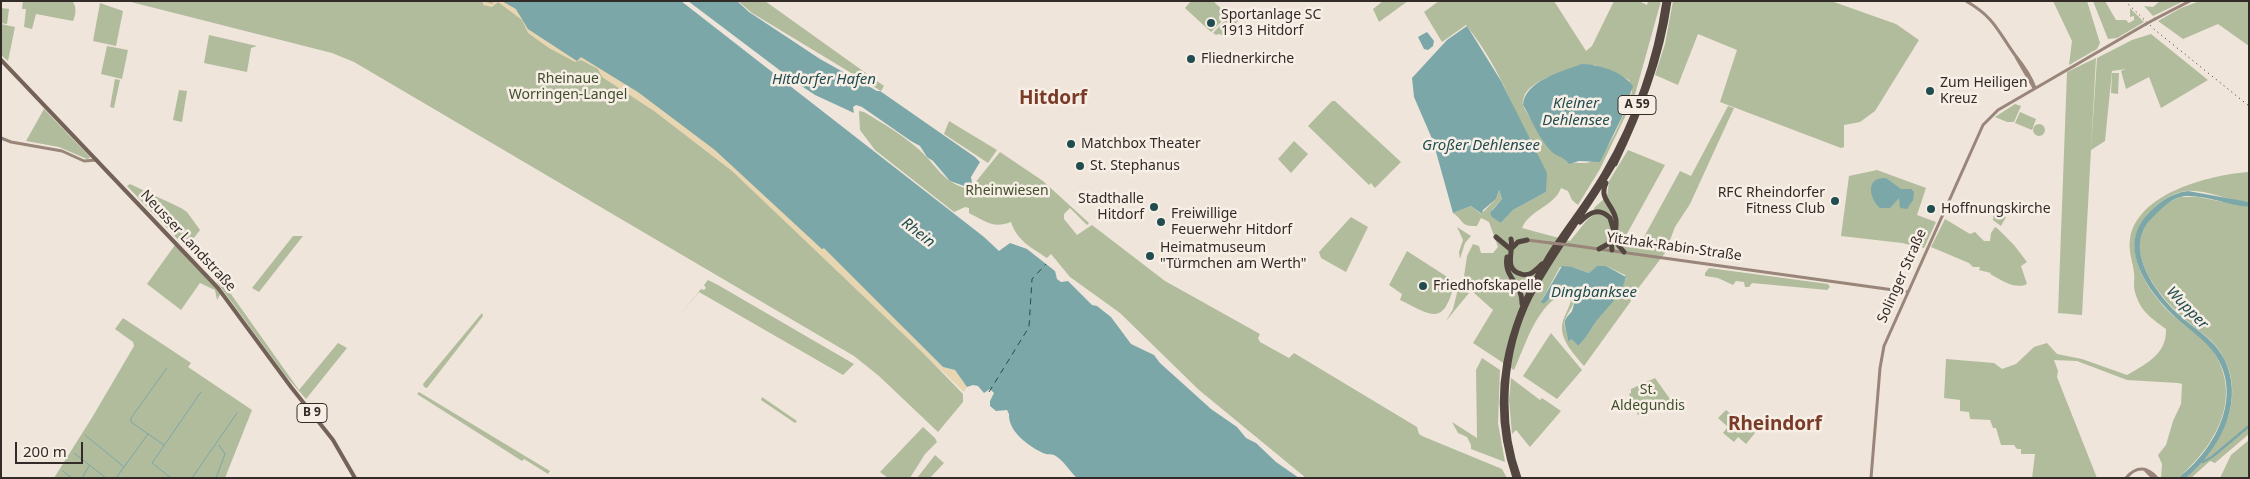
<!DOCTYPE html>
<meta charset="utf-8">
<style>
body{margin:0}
#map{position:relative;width:2250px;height:479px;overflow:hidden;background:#efe5da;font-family:"Noto Sans",sans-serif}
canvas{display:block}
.frame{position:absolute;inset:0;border:2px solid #332b27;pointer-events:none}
.scale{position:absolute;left:15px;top:442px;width:68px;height:22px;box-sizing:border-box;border:2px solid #332b27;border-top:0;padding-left:6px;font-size:15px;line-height:18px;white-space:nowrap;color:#332b27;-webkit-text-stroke:4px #f7efe6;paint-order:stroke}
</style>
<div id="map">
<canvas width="2250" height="479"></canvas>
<div class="frame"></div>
<div class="scale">200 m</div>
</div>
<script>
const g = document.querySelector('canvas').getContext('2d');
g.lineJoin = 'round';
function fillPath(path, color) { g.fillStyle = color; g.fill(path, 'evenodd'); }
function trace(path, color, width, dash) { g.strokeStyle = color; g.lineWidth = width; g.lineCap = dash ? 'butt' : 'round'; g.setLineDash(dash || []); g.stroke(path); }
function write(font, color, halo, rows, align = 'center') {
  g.font = font + ' "Noto Sans",sans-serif'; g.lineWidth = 5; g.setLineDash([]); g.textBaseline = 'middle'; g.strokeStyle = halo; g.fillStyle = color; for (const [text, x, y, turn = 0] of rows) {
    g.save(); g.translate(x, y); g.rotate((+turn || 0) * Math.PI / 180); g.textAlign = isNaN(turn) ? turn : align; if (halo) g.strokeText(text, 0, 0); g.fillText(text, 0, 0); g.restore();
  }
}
const green = new Path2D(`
 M23 1H72C77 6 76 15 73 21L36 14 32 29 24 27 26 9H22Z
 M127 1H599L964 285 902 331 963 394V402L938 432 879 376 854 356 354 62 332 53Z
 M738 1H765L884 86 881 91 752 13Z
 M1191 1H1213L1228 15 1211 32 1185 8Z
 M1383 1H1408L1379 22 1373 9Z
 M1439 1H1554L1586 51 1592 46 1614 1H1639L1647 5 1648 1H1661L1634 98 1600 169 1578 205 1572 200 1568 191 1561 188C1554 207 1530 209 1522 228L1570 241 1587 220 1595 214 1594 208 1607 196 1609 181 1628 150 1665 165 1623 241 1639 246 1680 171 1691 176 1728 106 1734 108 1690 204 1675 227 1665 253 1630 299 1631 301 1584 366C1573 353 1556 336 1564 318 1567 310 1572 303 1571 295L1566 293C1537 303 1526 344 1514 370L1473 343 1493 310 1463 283 1467 256 1473 244 1479 246 1481 253H1493L1498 247 1489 222 1481 218 1477 226C1460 227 1464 220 1453 213L1471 206 1481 214 1496 199 1499 190 1502 199 1492 210 1501 223 1513 210 1546 192C1525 135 1505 73 1466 25L1442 42 1424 12ZM1594 65 1612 71 1629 80 1632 92C1624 111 1611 155 1590 162 1586 164 1573 163 1568 161 1560 158 1525 114 1523 105 1522 102 1524 97 1525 94 1536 76 1575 68 1594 65ZM1606 266 1625 275 1626 279C1618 297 1605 308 1594 324 1588 332 1586 339 1578 346L1572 338 1568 340C1568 333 1563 326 1565 320 1571 304 1579 306 1569 286L1558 284 1556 292 1544 304 1542 300 1560 267H1572L1589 273 1596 267Z
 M1673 1H1831L1896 24 1919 40 1875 111 1860 122 1844 125V147L1841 148 1720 102 1737 50 1698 34 1678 85 1655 75 1665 44Z
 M2053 1H2087L2100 43 2097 49 2069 65 2072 41Z
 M2093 1H2105L2116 20H2126L2129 23 2134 20V16L2130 17V8L2144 22 2117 38 2108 39Z
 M2160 1H2184L2153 16 2144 6 2153 7Z
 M2200 1H2249V46L2218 24 2183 39 2158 21 2181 8Z
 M100 3 123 11 116 46 93 41Z
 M1 8 9 9 7 24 1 23Z
 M1229 16 1232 19 1236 17 1238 21 1224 36 1219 34 1216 35 1213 33Z
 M1 24 15 27 8 61 1 55Z
 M2151 34 2208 80 2161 108 2149 77 2126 89 2121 71 2126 69 2112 71 2105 141 2091 150 2097 58 2132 40Z
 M209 35 257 46 251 48 247 72 204 63Z
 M107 46 128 50 122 79 101 74Z
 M2096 58 2082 315 2058 313 2067 72Z
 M2112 73H2119L2118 94 2111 93Z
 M115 79 120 80 114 108 110 107Z
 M179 90 187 91 182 122 173 120Z
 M1332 101H1335L1401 162 1375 188 1371 183 1369 185 1308 126Z
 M2015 104 2021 106 2014 122H2007L1995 117Z
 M44 109 90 157V158L87 159 59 147 26 141Z
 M859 111 864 112C882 123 900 133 916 147 936 163 942 184 970 189L1000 152 1043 181 1089 223 1087 225 1070 208 1064 214V219L1077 235 1092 225 1165 281 1260 334 1258 338 1260 342 1289 358 1294 353 1417 427 1419 434 1422 436 1502 469 1507 478H1306L1199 390 1120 313 1070 277 1051 254 1047 258C1032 248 1017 241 1011 222 993 229 985 221 969 213V208L965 207 954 212 875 150 860 130Z
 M2020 112 2036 119 2032 130 2015 123Z
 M949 121 997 150 988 163 944 134Z
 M2033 130a6 6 0 1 1 12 0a6 6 0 1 1-12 0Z
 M1294 141 1308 154 1291 173 1278 159Z
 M1877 170 1926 188 1917 215 1936 222 1924 248 1902 243 1841 236 1849 176Z
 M2249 172V202C2228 201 2206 189 2185 191 2171 193 2156 204 2147 215 2117 248 2149 295 2177 319 2190 330 2207 341 2216 356 2242 402 2213 448 2178 478H2161L2162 464 2158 455 2166 445 2173 421 2181 404 2182 384 2178 383 2127 380 2077 361 2054 360 2058 371 2057 377 2097 478H2032L2035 454H2021V449H2017L2014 445H2001L1996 428H1993L1990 420 1970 419 1969 412 1960 411V400L1944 398 1946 359 1994 363 2002 369 2016 364 2034 347 2047 343 2057 354 2082 359 2127 375C2146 364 2167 354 2166 329 2151 318 2140 311 2135 292 2133 286 2135 279 2134 273 2133 262 2128 251 2130 239 2137 193 2209 175 2249 172Z
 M130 184 181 208 187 212 200 230 186 248 127 186Z
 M2180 197H2198L2249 207V434L2215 463 2210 461 2191 478H2186C2220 449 2249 397 2221 353 2209 334 2188 325 2174 309 2136 270 2119 223 2180 197Z
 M1994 211 2006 217 2001 226 1993 220Z
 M1351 217 1368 227 1346 272 1321 258 1319 252Z
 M1945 219 1970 234 1975 232 1984 241H1990L1991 233 1995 227 1998 229 2014 245 2027 262 2021 266 2027 284C2015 290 2001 280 1990 274L1991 273 1979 270 1980 267H1973L1969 263 1931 247Z
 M1457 227 1471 236 1465 243 1460 259 1459 252 1463 240Z
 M293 236H303L259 292 252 288Z
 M175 245 221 293 217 300 215 290 200 283 181 310 147 284Z
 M1407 251 1452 280 1443 297 1451 283 1455 282C1443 326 1435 317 1400 300L1402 294 1389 285Z
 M1709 268 1828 284 1830 287 1827 290 1752 283 1749 287H1745L1744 282 1736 281 1733 285 1718 278 1705 276V273Z
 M218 270 221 280 299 390 338 343 347 348 306 399 285 375 217 282Z
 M708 280 718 285 854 364 843 375 699 292 679 316 701 289 704 290 706 288 704 285Z
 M1459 285 1469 293 1446 321 1453 309Z
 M482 313 483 316 427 388 424 387 423 384Z
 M123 318 191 363 188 367 252 410 225 478H54L93 416 134 346 133 342 115 329Z
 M1551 333 1582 370 1557 399 1523 376Z
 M1482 358 1500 370 1498 423 1505 462 1471 449V445L1467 437 1458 433 1452 422 1477 438 1476 370Z
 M1511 378 1540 400 1542 398 1561 411 1530 447 1516 430 1512 434 1509 400Z
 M1655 378 1675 406 1638 415 1629 394 1631 393V389Z
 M419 392 550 471 548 474 524 459 522 461 417 394Z
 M762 397 797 421 795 423 761 400Z
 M1726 410 1736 418 1728 427 1718 418Z
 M1739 420 1755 433 1746 444 1738 437 1734 442 1723 433 1727 428 1730 430Z
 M923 427 935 438 937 442 925 454 910 478H888L880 472Z
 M2249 440V478H2220L2231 455Z
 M935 455 944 463 930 478H917Z`);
const sand = new Path2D(`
 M483 1 492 4 494 1H502L516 9 528 29 576 60 581 57 638 92 715 150 822 249 824 248 943 367 955 370 967 387 964 392 732 171 654 111 602 77 598 69 581 60 575 62 549 48 528 33 522 20 498 2 492 7 483 5Z`);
const water = new Path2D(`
 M502 1H681L984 237 999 251 1010 243 1027 249 1055 271 1057 279 1061 282 1068 281 1092 305 1097 306 1111 317 1131 344 1154 355 1160 363 1211 409 1237 427 1246 438 1256 443 1276 462 1299 478H1077C1070 472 1063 459 1054 455 1051 454 1047 455 1043 453 1028 446 1008 431 1009 414L1007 410 996 411 990 406V401L994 393 990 389 984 393 978 386 973 385 967 387 955 370 943 367 824 248 822 249 715 150 638 92 581 57 577 61 528 29 516 9Z
 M688 1H737L749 12 820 59 877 91H880L975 157 980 162 971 177 972 183 967 187 950 181 933 161 927 157 920 146 911 141 862 107 856 105 853 107 854 113 815 95 794 81Z
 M1467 26 1501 81 1547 173 1546 192 1513 210 1501 223 1492 217 1490 213 1502 199 1499 190 1496 199 1483 210 1482 214 1471 206 1453 213 1433 141 1414 97 1412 78 1447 40Z
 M1427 32 1434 41 1433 46 1428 50 1424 49 1418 37Z
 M1582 64C1600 65 1622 71 1633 86L1622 117 1600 162 1579 161 1569 164C1564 156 1556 157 1550 150 1538 137 1532 120 1523 105 1524 81 1563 71 1582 64Z
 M1886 178 1901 189H1911L1914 192 1913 200 1907 209 1900 208 1899 198 1890 208H1880C1869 198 1865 177 1886 178Z
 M2188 191 2249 202V207C2227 205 2207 195 2185 196 2172 197 2160 210 2151 219 2124 246 2152 288 2175 311 2193 329 2217 339 2227 365 2243 407 2218 451 2186 478H2178C2214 451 2245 396 2214 353 2203 338 2188 329 2175 317 2149 292 2117 249 2146 216 2157 203 2171 193 2188 191Z
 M1562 266 1572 267 1589 273 1597 266H1606L1626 277C1622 296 1606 308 1595 323 1589 331 1586 339 1578 346L1572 339 1568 341C1568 336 1564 325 1565 321 1566 317 1570 314 1572 311 1576 302 1573 294 1569 287L1558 284 1556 292 1544 304 1541 302Z`);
const stream = new Path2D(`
 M85 435 123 466
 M164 445 131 422V418L167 368
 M74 453 106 478
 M63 471 72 478
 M82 478 89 466
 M116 478 148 434
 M171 478 152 463 201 392
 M192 478 237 413
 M216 478 225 454 219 445`);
const canal = new Path2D(`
 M2203 462 2212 457 2249 426`);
const ferry = new Path2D(`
 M989 392 1029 327 1032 279 1046 264`);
const secondary = new Path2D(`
 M1966 1C1995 18 1997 30 2015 55 2023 65 2031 76 2035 88
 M2155 19 2190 1
 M2016 57 2034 88
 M1 138 11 142 62 151 84 161 97 160
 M1527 240 1551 243
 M1570 245 1908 292
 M2144 469 2153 478
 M1871 478 1880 368 1884 346 1983 125 1998 110 2146 24
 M2126 478C2136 466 2147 466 2157 478`);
const primary = new Path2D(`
 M1 60 218 288 291 387 333 440 355 478`);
const motorway = new Path2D(`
 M1615 164C1640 112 1661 59 1669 1
 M1606 183C1599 198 1611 203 1615 216 1618 223 1615 233 1614 240L1624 252
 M1580 222C1590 212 1599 207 1610 218L1613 228
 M1496 237 1509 248
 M1511 239C1514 250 1503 270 1521 274 1530 277 1536 270 1542 264
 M1611 240 1612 250
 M1512 248 1518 242 1527 240
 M1599 249 1608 244 1612 236
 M1507 257C1503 278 1523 283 1522 304
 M1515 478C1488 398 1506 327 1548 257 1566 228 1588 202 1605 172 1635 120 1656 61 1665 1
 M1519 478C1498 421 1503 351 1530 297 1554 250 1589 208 1615 162`);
const rail = new Path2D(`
 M2125 1 2155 30 2249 106`);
const secondaryBridge = new Path2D(`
 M2146 24 2155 19
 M1551 243 1570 245`);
const markers = [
 [1211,23,5,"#214d50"],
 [1191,59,5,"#214d50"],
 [1930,91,5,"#214d50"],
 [1071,144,5,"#214d50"],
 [1080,166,5,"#214d50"],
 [1835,201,5,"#214d50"],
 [1154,207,5,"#214d50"],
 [1931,209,5,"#214d50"],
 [1161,222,5,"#214d50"],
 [1150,256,5,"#214d50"],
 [1423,286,5,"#214d50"]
];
const shields = [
 [1637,105,38],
 [312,413,30]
];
const shieldNames = [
 ["A 59",1637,105],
 ["B 9",312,413]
];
const poiNames = [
 ["Sportanlage SC",1221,15],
 ["1913 Hitdorf",1221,31],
 ["Fliednerkirche",1201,59],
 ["Zum Heiligen",1940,83],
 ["Kreuz",1940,99],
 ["Matchbox Theater",1081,144],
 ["St. Stephanus",1090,166],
 ["RFC Rheindorfer",1825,193,"right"],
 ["Fitness Club",1825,209,"right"],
 ["Stadthalle",1144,199,"right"],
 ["Hitdorf",1144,215,"right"],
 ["Hoffnungskirche",1941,209],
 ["Freiwillige",1171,214],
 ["Feuerwehr Hitdorf",1171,230],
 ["Heimatmuseum",1160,248],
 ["\"Türmchen am Werth\"",1160,264],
 ["Friedhofskapelle",1433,286]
];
const parkNames = [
 ["Rheinaue",568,79],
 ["Worringen-Langel",568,95],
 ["Rheinwiesen",1007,191],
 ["St.",1648,390],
 ["Aldegundis",1648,406]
];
const streetNames = [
 ["Neusser Landstraße",188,241,47],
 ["Yitzhak-Rabin-Straße",1674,247,8],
 ["Solinger Straße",1902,276,-66]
];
const waterNames = [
 ["Hitdorfer Hafen",824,80],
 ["Kleiner",1576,104],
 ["Dehlensee",1576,121],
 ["Großer Dehlensee",1481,146],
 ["Rhein",918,233,38],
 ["Dingbanksee",1594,293],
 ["Wupper",2187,308,46]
];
const districtNames = [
 ["Hitdorf",1053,99],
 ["Rheindorf",1775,425]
];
fillPath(green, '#b1bc9c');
fillPath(sand, '#e8d6b3');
fillPath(water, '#7ca7a9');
trace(stream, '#7ca7a9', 1);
trace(canal, '#7ca7a9', 2.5);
trace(ferry, '#214d50', 1, [6, 5]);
trace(secondary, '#998579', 3);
trace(primary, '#746259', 4);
trace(motorway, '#53453f', 5);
trace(rail, '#332b27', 1, [1, 4]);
trace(secondaryBridge, '#998579', 3);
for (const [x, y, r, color] of markers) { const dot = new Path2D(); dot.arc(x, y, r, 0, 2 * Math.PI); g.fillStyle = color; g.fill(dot); trace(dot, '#f7efe6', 2); }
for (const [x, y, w] of shields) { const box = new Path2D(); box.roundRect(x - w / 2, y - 9.5, w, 19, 4); g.fillStyle = '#f7efe6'; g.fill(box); trace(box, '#332b27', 1); }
write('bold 12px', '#332b27', null, shieldNames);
write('14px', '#332b27', '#f7efe6', poiNames, 'left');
write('14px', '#424f2d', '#f7efe6', parkNames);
write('14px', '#332b27', '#f7efe6', streetNames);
write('italic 15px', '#214d50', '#f7efe6', waterNames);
write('bold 19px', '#7a3b28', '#f7efe6', districtNames);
</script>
